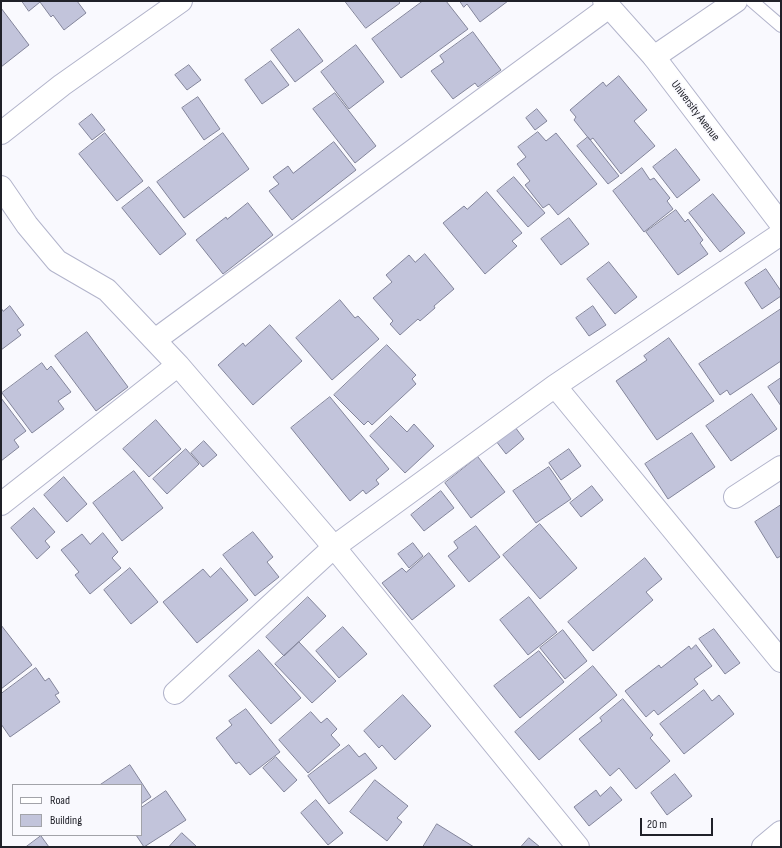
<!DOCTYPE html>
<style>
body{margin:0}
#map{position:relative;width:782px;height:848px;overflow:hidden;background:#f9f9fe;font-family:"Sofia Sans Condensed",sans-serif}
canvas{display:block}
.frame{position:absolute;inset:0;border:2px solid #202129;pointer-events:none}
.legend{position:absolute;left:12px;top:784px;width:130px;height:52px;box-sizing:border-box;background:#f9f9fe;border:1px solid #a2a3a9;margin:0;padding:5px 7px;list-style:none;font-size:12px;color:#202129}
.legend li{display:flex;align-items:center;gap:8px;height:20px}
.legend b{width:20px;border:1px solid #a2a3a9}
.scale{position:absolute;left:640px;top:818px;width:73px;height:18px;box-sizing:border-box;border:2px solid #202129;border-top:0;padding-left:5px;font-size:12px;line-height:14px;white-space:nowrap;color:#202129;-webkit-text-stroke:3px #f9f9fe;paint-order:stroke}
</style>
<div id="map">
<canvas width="782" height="848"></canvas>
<div class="frame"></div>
<ul class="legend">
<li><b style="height:5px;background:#fff"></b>Road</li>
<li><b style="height:11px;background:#c2c4db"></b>Building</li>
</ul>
<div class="scale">20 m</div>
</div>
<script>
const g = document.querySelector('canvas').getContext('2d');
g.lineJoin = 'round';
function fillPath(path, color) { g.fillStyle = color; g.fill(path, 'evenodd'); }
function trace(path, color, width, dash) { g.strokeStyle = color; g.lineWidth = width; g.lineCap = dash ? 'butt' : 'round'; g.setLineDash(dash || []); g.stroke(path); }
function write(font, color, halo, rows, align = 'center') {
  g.font = font + ' "Sofia Sans Condensed",sans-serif'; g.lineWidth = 3; g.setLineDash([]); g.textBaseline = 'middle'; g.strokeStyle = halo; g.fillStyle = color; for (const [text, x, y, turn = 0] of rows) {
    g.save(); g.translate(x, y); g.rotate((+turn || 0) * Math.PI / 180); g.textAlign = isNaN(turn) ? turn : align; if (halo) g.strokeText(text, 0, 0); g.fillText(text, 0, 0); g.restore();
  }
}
const building = new Path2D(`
 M22 1H77L86 13 64 30 53 15 51 17 40 2 29 11Z
 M345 1H398L400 3 366 28Z
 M423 1H446L468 29 401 78 372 39Z
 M460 1H508L480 22 467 4 464 7Z
 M1 8 29 45 1 67Z
 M299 29 323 61 295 82 271 50Z
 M473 32 501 70 478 87 475 83 453 99 431 71 444 62 440 56Z
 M356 45 384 82 349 109 321 72Z
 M271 61 289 85 262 104 245 80Z
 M189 65 201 80 187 90 175 75Z
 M619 76 647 110 634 121 655 146 621 174 593 138 590 140 574 120 576 117 570 110 603 82 606 86Z
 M335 93 376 146 355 163 313 109Z
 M198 97 220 129 204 140 182 108Z
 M537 109 547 121 535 130 526 118Z
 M92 114 105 130 92 140 79 124Z
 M538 132 546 141 556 133 597 184 558 215 549 204 543 208 525 185 530 181 517 164 526 157 518 147Z
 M105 133 143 181 117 201 79 154Z
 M223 133 249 169 184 218 157 182Z
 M588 137 619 176 608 184 577 146Z
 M334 142 356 170 292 220 269 191 279 184 273 177 288 166 293 173Z
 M676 149 700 180 677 198 653 167Z
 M642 168 650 180 654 178 670 198 667 201 673 209 644 232 613 191Z
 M514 177 545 213 528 227 497 191Z
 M149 187 186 234 160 255 122 208Z
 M487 192 522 233 512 241 517 246 485 274 443 223 464 206 467 209Z
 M713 194 745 233 720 252 689 213Z
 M248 203 273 235 223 274 196 240 226 217 227 219Z
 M676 210 685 222 688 219 703 240 700 243 708 254 678 275 646 232Z
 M569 218 589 244 561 265 541 239Z
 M425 254 454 289 434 306 435 308 420 321 418 319 400 335 390 324 393 321 373 298 392 282 386 275 409 255 415 262Z
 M609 262 637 297 615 314 587 279Z
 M766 269 781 291V296L762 309 745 283Z
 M340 300 355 318 358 316 379 339 332 380 296 338Z
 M10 306 24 325 17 330 21 335 1 350V308L3 311Z
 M593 306 606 325 589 336 576 318Z
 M781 309V361L730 395 727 390 720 395 699 364Z
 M270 325 302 361 253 405 218 365 243 343 245 346Z
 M87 332 128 387 96 411 55 356Z
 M669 338 714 401 657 440 616 381 647 360 644 356Z
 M387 345 416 375 412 379 416 384 372 425 368 421 364 425 334 395Z
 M42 363 47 370 51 366 71 392 58 401 64 409 32 433 2 393Z
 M781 378V406L768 387Z
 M752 394 777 429 731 461 706 426Z
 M330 397 389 469 376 480 379 484 366 494 363 490 350 501 291 428Z
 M1 398 26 431 14 440 19 447 1 461Z
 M391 416 407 432 414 424 434 446 405 473 370 436Z
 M156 420 181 449 149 477 123 449Z
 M515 427 524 439 506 454 496 441Z
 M692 433 715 467 668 499 645 464Z
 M204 441 217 455 203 467 191 453Z
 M186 449 199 464 167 494 153 479Z
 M569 449 581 466 561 480 549 463Z
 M478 457 505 492 471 518 445 483Z
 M549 467 571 499 536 523 513 491Z
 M134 471 163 508 122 541 93 503Z
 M64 477 87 504 67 522 44 495Z
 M592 486 603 500 581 517 570 503Z
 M441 491 454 508 424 531 411 515Z
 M781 505V556L777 558 755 522Z
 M34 508 55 532 45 541 50 547 37 559 11 528Z
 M540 524 577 568 540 599 503 555Z
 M476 526 500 557 469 582 448 556 458 548 454 542Z
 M253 532 273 557 267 562 279 577 255 596 223 555Z
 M103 533 118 552 112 558 121 568 90 594 75 575 79 572 61 550 82 534 90 544Z
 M413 543 423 556 409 568 398 554Z
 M429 553 455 586 412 620 382 583 402 568 406 572Z
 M645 558 662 579 646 592 653 600 593 651 568 622Z
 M130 568 158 602 131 624 104 590Z
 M221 568 248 600 197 643 163 602 203 569 210 577Z
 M308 597 326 616 284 656 266 637Z
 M529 597 557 632 528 655 500 620Z
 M1 625 32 665 1 689Z
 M343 627 367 654 339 678 316 651Z
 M714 629 740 663 725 674 699 639Z
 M563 630 587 661 565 679 540 648Z
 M299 642 336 681 312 703 275 664Z
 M696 645 712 666 694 679 698 684 658 715 654 710 646 717 625 691 659 665 661 668 689 646 691 649Z
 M259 650 301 698 271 724 229 676Z
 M539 651 564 682 520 718 494 686Z
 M593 666 617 695 539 760 515 732Z
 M36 668 45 681 49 678 59 693 55 695 60 702 10 737 1 724V694Z
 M704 690 712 701 719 695 734 714 684 754 660 724Z
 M403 695 431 726 395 760 382 745 379 748 364 731Z
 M623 699 653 735 650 738 670 761 636 789 619 768 610 776 579 739 602 721 600 718Z
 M246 709 280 752 250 775 239 762 236 764 216 738 232 725 229 721Z
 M311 712 321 723 327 718 337 729 331 735 340 745 308 773 279 740Z
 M349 745 359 757 365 753 377 768 329 804 308 776Z
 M276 757 297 780 284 792 263 768Z
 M130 765 151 797 141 804V785H100Z
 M675 774 692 796 667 815 651 793Z
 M375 780 408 806 397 818 402 822 387 841 350 812Z
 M611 787 622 800 589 826 574 807 596 790 600 796Z
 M166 791 186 820 144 847 136 835H141V808Z
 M316 800 343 833 328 845 301 813Z
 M437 824 474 847H423Z
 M182 833 197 847H169Z
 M41 836 49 847H26Z
 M529 838 540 847H521Z`);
const service = new Path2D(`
 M752 1 781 26`);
const minor = new Path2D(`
 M654 57 736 1
 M1 133 62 85 181 1
 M1 187 27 225 57 261 107 290 178 365 334 547 578 847
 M155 340 609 7
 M555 386 781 661
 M735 497 781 467
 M1 504 178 365
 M175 693 334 547 555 386 781 234
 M763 847 781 832`);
const tertiary = new Path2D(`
 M604 1 654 57 781 224`);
const streetNames = [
 ["University Avenue",695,111,53]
];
fillPath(building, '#c2c4db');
trace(building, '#83859b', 1);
trace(service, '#b2b4cb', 14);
trace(minor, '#b2b4cb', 24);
trace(tertiary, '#b2b4cb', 24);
trace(service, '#fff', 12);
trace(minor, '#fff', 22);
trace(tertiary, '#fff', 22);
write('12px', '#202129', '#f9f9fe', streetNames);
</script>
